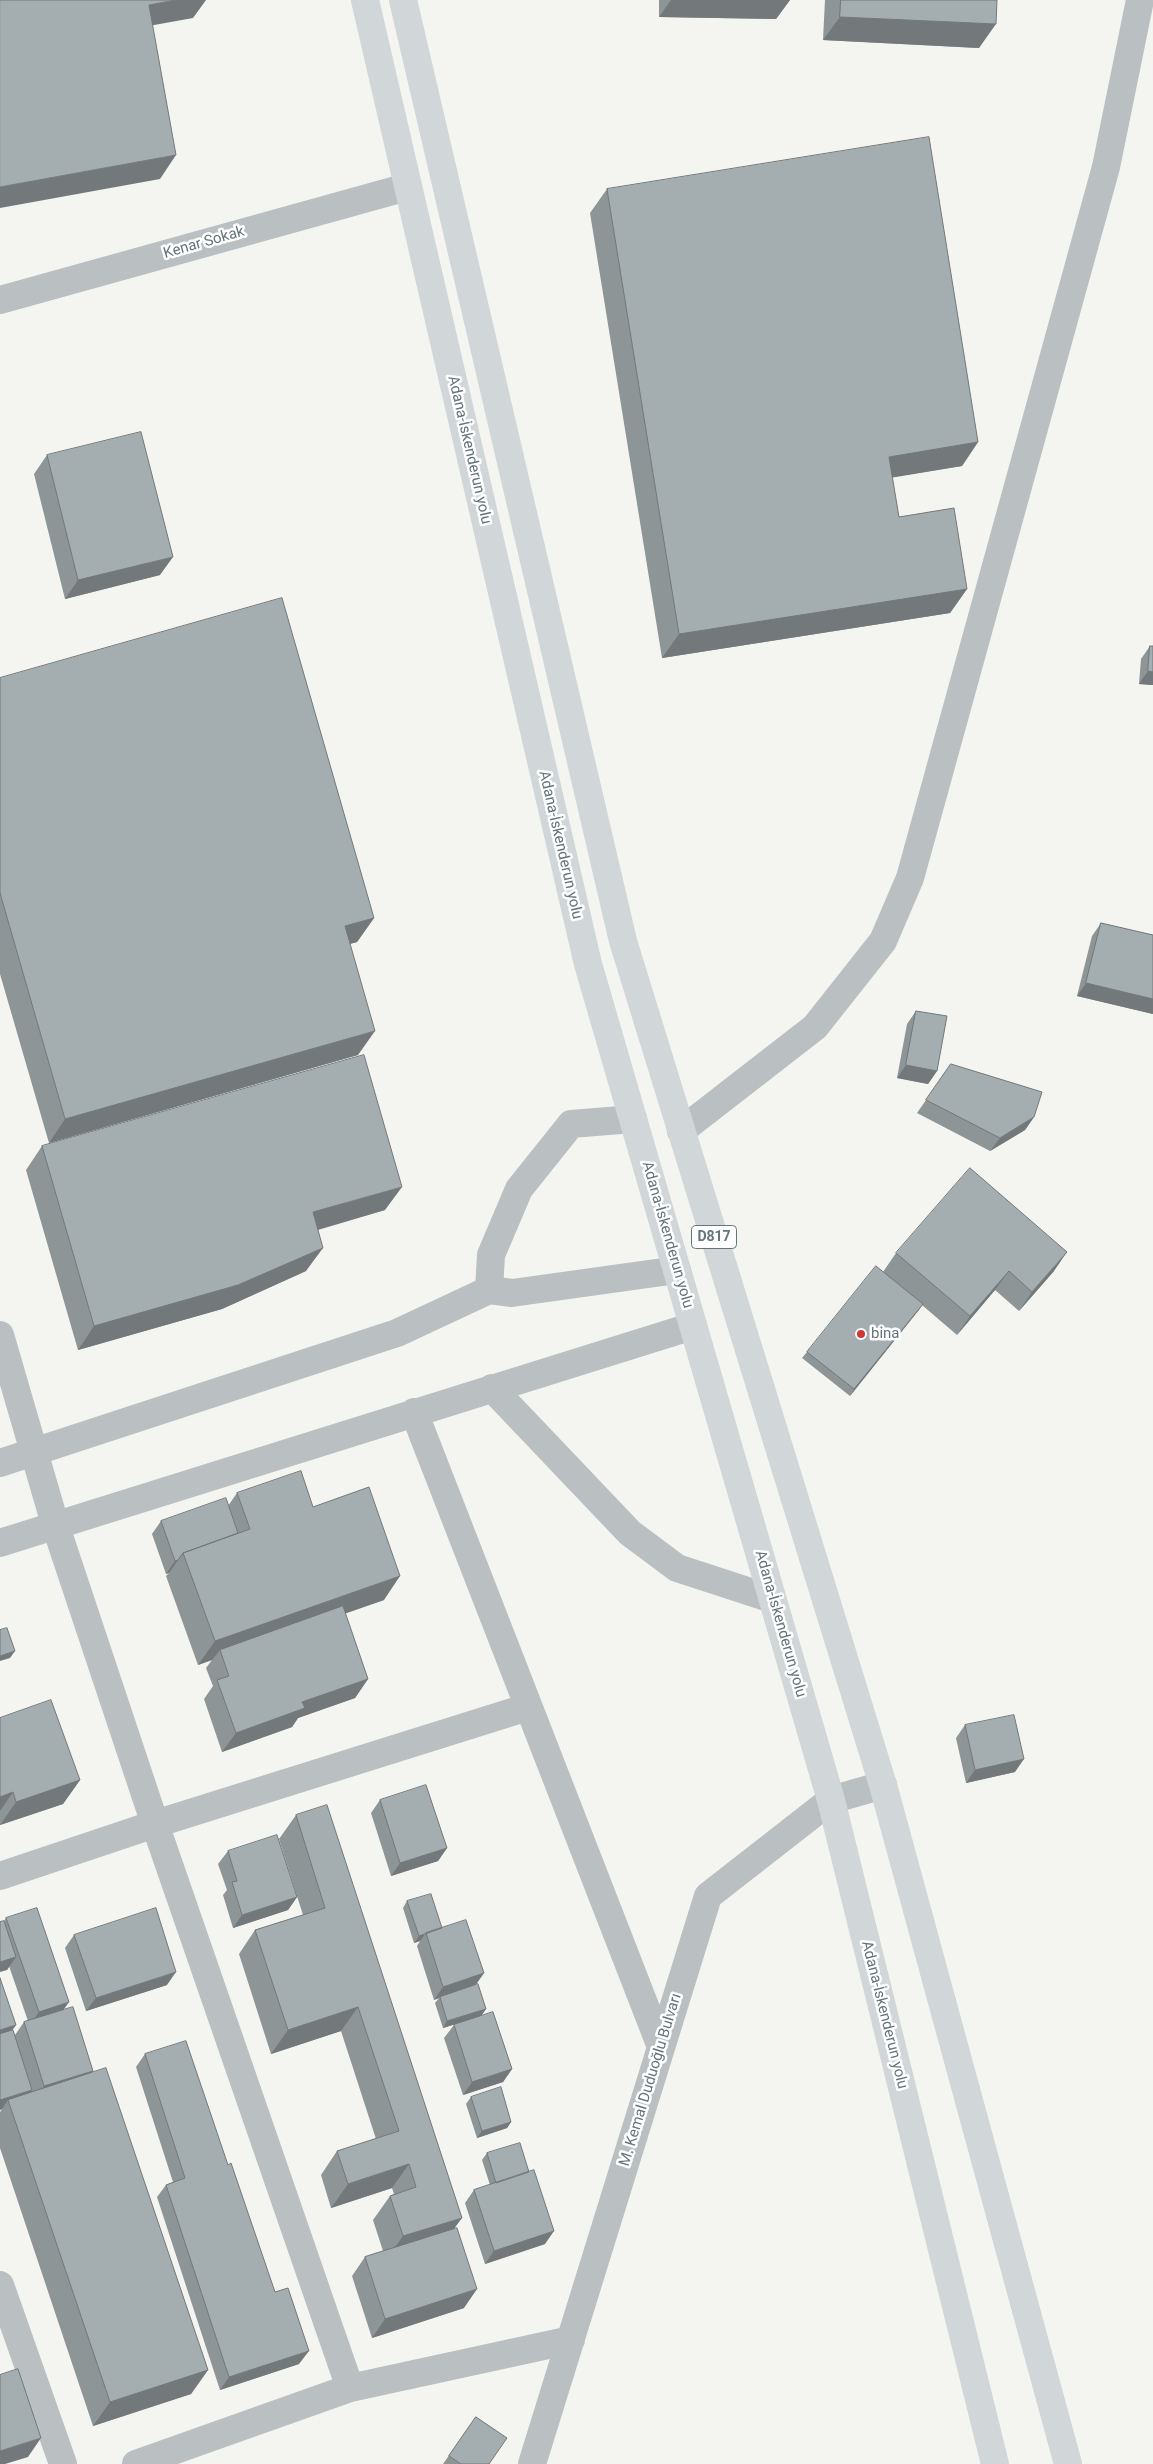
<!DOCTYPE html>
<meta charset="utf-8">
<style>
body{margin:0}
canvas{display:block;background:#f4f4f1}
</style>
<canvas width="1153" height="2464"></canvas>
<script>
const g = document.querySelector('canvas').getContext('2d');
g.lineJoin = 'round';
function trace(path, color, width, dash) { g.strokeStyle = color; g.lineWidth = width; g.lineCap = dash ? 'butt' : 'round'; g.setLineDash(dash || []); g.stroke(path); }
function fillPath(path, color) { g.fillStyle = color; g.fill(path, 'evenodd'); }
function write(font, color, halo, rows, align = 'center') {
  g.font = font + ' Roboto,sans-serif'; g.lineWidth = 5; g.setLineDash([]); g.textBaseline = 'middle'; g.strokeStyle = halo; g.fillStyle = color; for (const [text, x, y, turn = 0] of rows) {
    g.save(); g.translate(x, y); g.rotate((+turn || 0) * Math.PI / 180); g.textAlign = isNaN(turn) ? turn : align; if (halo) g.strokeText(text, 0, 0); g.fillText(text, 0, 0); g.restore();
  }
}
const minor = new Path2D(`
 M0 300 407 187
 M681 1131 815 1027 883 941 910 878 1106 167 1140 0
 M489 1290 491 1255 519 1189 571 1124 633 1119
 M0 1335 55 1524 155 1824 350 2388
 M492 1388 630 1533 677 1568 772 1599
 M414 1412 661 2047
 M0 1463 397 1333 489 1290 512 1293 677 1270
 M0 1543 693 1326
 M0 1876 155 1824 528 1707
 M0 2285 63 2464
 M136 2464 350 2388 571 2340
 M532 2464 708 1896 831 1800 883 1785`);
const highway = new Path2D(`
 M365 0 588 964 831 1800 995 2464
 M403 0 623 941 883 1785 1068 2464`);
const wall = new Path2D(`
 M659 0H790L776 19 659 17Z
 M825 0H997L979 48 823 40Z
 M607 189 978 442 962 466 892 477 899 517 967 589 950 613 662 658 590 213Z
 M47 455 160 575 65 599 34 474Z
 M1150 646H1153V685L1139 684 1141 659Z
 M0 678 374 918 357 942 350 944 358 1055 49 1143 0 974Z
 M1101 923 1153 935V1014L1077 996 1092 936Z
 M916 1011 937 1071 928 1084 897 1078 907 1024Z
 M951 1064 1034 1117 1025 1130 990 1151 917 1113Z
 M42 1146 385 1210 318 1230 306 1271 222 1309 78 1350 26 1170Z
 M896 1253 1054 1271 1019 1311 995 1290 957 1335 922 1305 850 1396 802 1358 807 1352 883 1272Z
 M237 1493 313 1507 384 1600 345 1613 368 1679 355 1698 298 1718 292 1727 222 1752 204 1699 213 1686 206 1668 212 1660 198 1665 166 1576 169 1573 166 1574 152 1534 161 1521 228 1506Z
 M0 1718 80 1780 63 1804 0 1825Z
 M965 1725 1015 1772 966 1783 956 1738Z
 M380 1800 447 1848 438 1861 391 1876 371 1813Z
 M296 1815 455 2228 464 2308 372 2338 352 2276 365 2257 383 2251 373 2220 390 2196 394 2194 392 2188 331 2208 321 2175 337 2151 376 2139 341 2031 271 2054 239 1954 255 1930 303 1915 279 1839Z
 M228 1851 297 1897 288 1910 233 1928 223 1895 227 1890 218 1864Z
 M407 1901 442 1928 484 1973 475 1985 486 2009 481 2016 443 2028 435 2003 439 1998 434 2000 417 1946 420 1941 414 1943 403 1908Z
 M6 1918 63 2010 92 2072 208 2370 191 2394 93 2426 0 2148V2112L2 2109 0 2110V1979L12 2030 15 2035 24 2022 28 2021 9 1966 7 1970 4 1921Z
 M74 1935 167 1985 86 2011 65 1948Z
 M454 2025 512 2069 503 2082 463 2095 444 2038Z
 M145 2054 228 2165 299 2364 220 2390 157 2197 166 2185 173 2182 136 2067Z
 M471 2097 511 2122 507 2128 477 2138 466 2104Z
 M487 2153 545 2244 485 2264 465 2203 474 2190 490 2185 482 2160Z
 M476 2417 489 2464H443Z`);
const shadedWall = new Path2D(`
 M176 0H206L193 18 132 29 149 5Z
 M671 0H790L776 19 659 17Z
 M840 17 996 24 979 48 823 40Z
 M176 155 160 179 0 208V187Z
 M978 442 962 466 872 481 889 457Z
 M173 557 160 575 65 599 78 580Z
 M967 589 950 613 662 658 679 634Z
 M1148 671 1153 672V685L1139 684Z
 M374 918 357 942 328 950 345 926Z
 M1086 983 1153 999V1014L1077 996Z
 M375 1031 358 1055 49 1143 65 1119Z
 M906 1065 937 1071 928 1084 897 1078Z
 M1034 1117 1025 1130 990 1151 1000 1138Z
 M402 1187 385 1210 296 1236 313 1212Z
 M323 1248 306 1271 222 1309 78 1350 94 1326Z
 M1067 1252 1054 1271 1019 1311 1032 1292Z
 M1009 1271 995 1290 957 1335 970 1316Z
 M923 1304 919 1310 850 1396 854 1389Z
 M178 1560 169 1573 166 1574 175 1561Z
 M400 1576 384 1600 222 1657 220 1650 212 1660 198 1665 215 1641Z
 M15 1651 10 1658 0 1661V1656Z
 M368 1679 355 1698 298 1718 292 1727 222 1752 236 1733 302 1702Z
 M1024 1759 1015 1772 966 1783 975 1770Z
 M80 1780 63 1804 0 1825 16 1802Z
 M13 1792 0 1811V1797Z
 M447 1848 438 1861 391 1876 400 1863Z
 M297 1897 288 1910 233 1928 242 1915Z
 M425 1934 420 1941 414 1943 419 1936Z
 M16 1957 7 1970 0 1972V1962Z
 M176 1972 167 1985 86 2011 96 1998Z
 M484 1973 475 1986 440 1997 439 1998 434 2000 443 1987Z
 M69 2002 60 2015 30 2025 39 2012Z
 M358 2007 341 2031 271 2054 288 2030Z
 M486 2009 481 2016 443 2028 447 2021Z
 M16 2025 7 2038 0 2040V2030Z
 M512 2069 503 2082 463 2095 472 2082Z
 M93 2071 84 2084 35 2099 44 2086Z
 M32 2090 23 2103 8 2100 2 2109 0 2110V2100Z
 M511 2122 507 2128 477 2138 482 2131Z
 M409 2164 392 2188 331 2208 348 2184Z
 M462 2218 445 2241 386 2260 403 2236Z
 M554 2231 545 2244 485 2264 494 2251Z
 M477 2289 464 2308 372 2338 385 2319Z
 M309 2351 299 2364 220 2390 229 2377Z
 M208 2370 191 2394 93 2426 110 2402Z
 M41 2438 28 2457 5 2464H0V2451Z`);
const building = new Path2D(`
 M0 0H176L149 5 176 155 0 187Z
 M841 0H997L996 24 840 17Z
 M929 137 978 442 889 457 899 517 954 508 967 589 679 634 607 189Z
 M141 432 173 557 78 580 47 455Z
 M282 598 374 918 345 926 375 1031 65 1119 0 893V678Z
 M1150 646H1153V672L1148 671Z
 M1101 923 1153 935V999L1086 983Z
 M916 1011 947 1016 937 1071 906 1065Z
 M364 1055 402 1187 313 1212 323 1248 238 1285 94 1326 42 1146Z
 M951 1064 1042 1092 1034 1117 1000 1138 926 1100Z
 M970 1168 1067 1252 1032 1292 1009 1271 970 1316 896 1253Z
 M876 1266 923 1304 854 1389 807 1352Z
 M301 1471 313 1507 369 1487 400 1576 215 1641 183 1553 250 1529 237 1493Z
 M226 1498 238 1533 183 1553 178 1560 175 1561 161 1521Z
 M343 1606 368 1679 302 1702 305 1708 236 1733 217 1680 229 1676 220 1650Z
 M7 1628 15 1651 0 1656V1630Z
 M51 1700 80 1780 16 1802 13 1792 0 1797V1718Z
 M1014 1715 1024 1759 975 1770 965 1725Z
 M426 1785 447 1848 400 1863 380 1800Z
 M327 1805 462 2218 403 2236 390 2196 416 2187 409 2164 348 2184 337 2151 399 2131 358 2007 288 2030 255 1930 325 1908 296 1815Z
 M277 1835 297 1897 242 1915 232 1882 237 1881 228 1851Z
 M431 1894 442 1928 419 1936 407 1901Z
 M37 1908 69 2002 39 2012 6 1918Z
 M156 1908 176 1972 96 1998 74 1935Z
 M466 1920 484 1973 443 1987 426 1933Z
 M4 1921 16 1957 0 1962V1922Z
 M0 1978 16 2025 0 2030Z
 M478 1984 486 2009 447 2021 440 1997Z
 M73 2007 93 2071 44 2086 24 2022Z
 M493 2012 512 2069 472 2082 454 2025Z
 M13 2030 32 2090 0 2100V2034Z
 M186 2041 228 2165 231 2163 275 2292 288 2288 309 2351 229 2377 166 2185 185 2178 145 2054Z
 M106 2068 208 2370 110 2402 8 2100Z
 M501 2087 511 2122 482 2131 471 2097Z
 M520 2143 529 2172 496 2183 487 2153Z
 M534 2170 554 2231 494 2251 474 2190Z
 M457 2228 477 2289 385 2319 365 2257Z
 M18 2369 41 2438 0 2451V2375Z
 M476 2417 507 2438 489 2464H461L449 2456Z`);
const markers = [
 [861,1334,5,"#cf3738"]
];
const shields = [
 [714,1237,45]
];
const shieldNames = [
 ["D817",714,1237]
];
const streetNames = [
 ["Kenar Sokak",204,243,-16],
 ["Adana-İskenderun yolu",469,450,77],
 ["Adana-İskenderun yolu",560,845,77],
 ["Adana-İskenderun yolu",667,1235,74],
 ["Adana-İskenderun yolu",780,1624,74],
 ["Adana-İskenderun yolu",884,2015,76],
 ["M. Kemal Duduoğlu Bulvarı",651,2080,-73]
];
const poiNames = [
 ["bina",871,1334]
];
trace(minor, '#babfc1', 28);
trace(highway, '#d1d6d8', 28);
fillPath(wall, '#8d9597');
fillPath(shadedWall, '#73797b');
fillPath(building, '#a4adb0');
trace(building, '#73797b', 1);
for (const [x, y, r, color] of markers) { const dot = new Path2D(); dot.arc(x, y, r, 0, 2 * Math.PI); g.fillStyle = color; g.fill(dot); trace(dot, '#fff', 2); }
for (const [x, y, w] of shields) { const box = new Path2D(); box.roundRect(x - w / 2, y - 11.5, w, 23, 4); g.fillStyle = '#fff'; g.fill(box); trace(box, '#63757a', 1); }
write('bold 14px', '#63757a', null, shieldNames);
write('15px', '#63757a', '#fff', streetNames);
write('15px', '#63757a', '#fff', poiNames, 'left');
</script>
